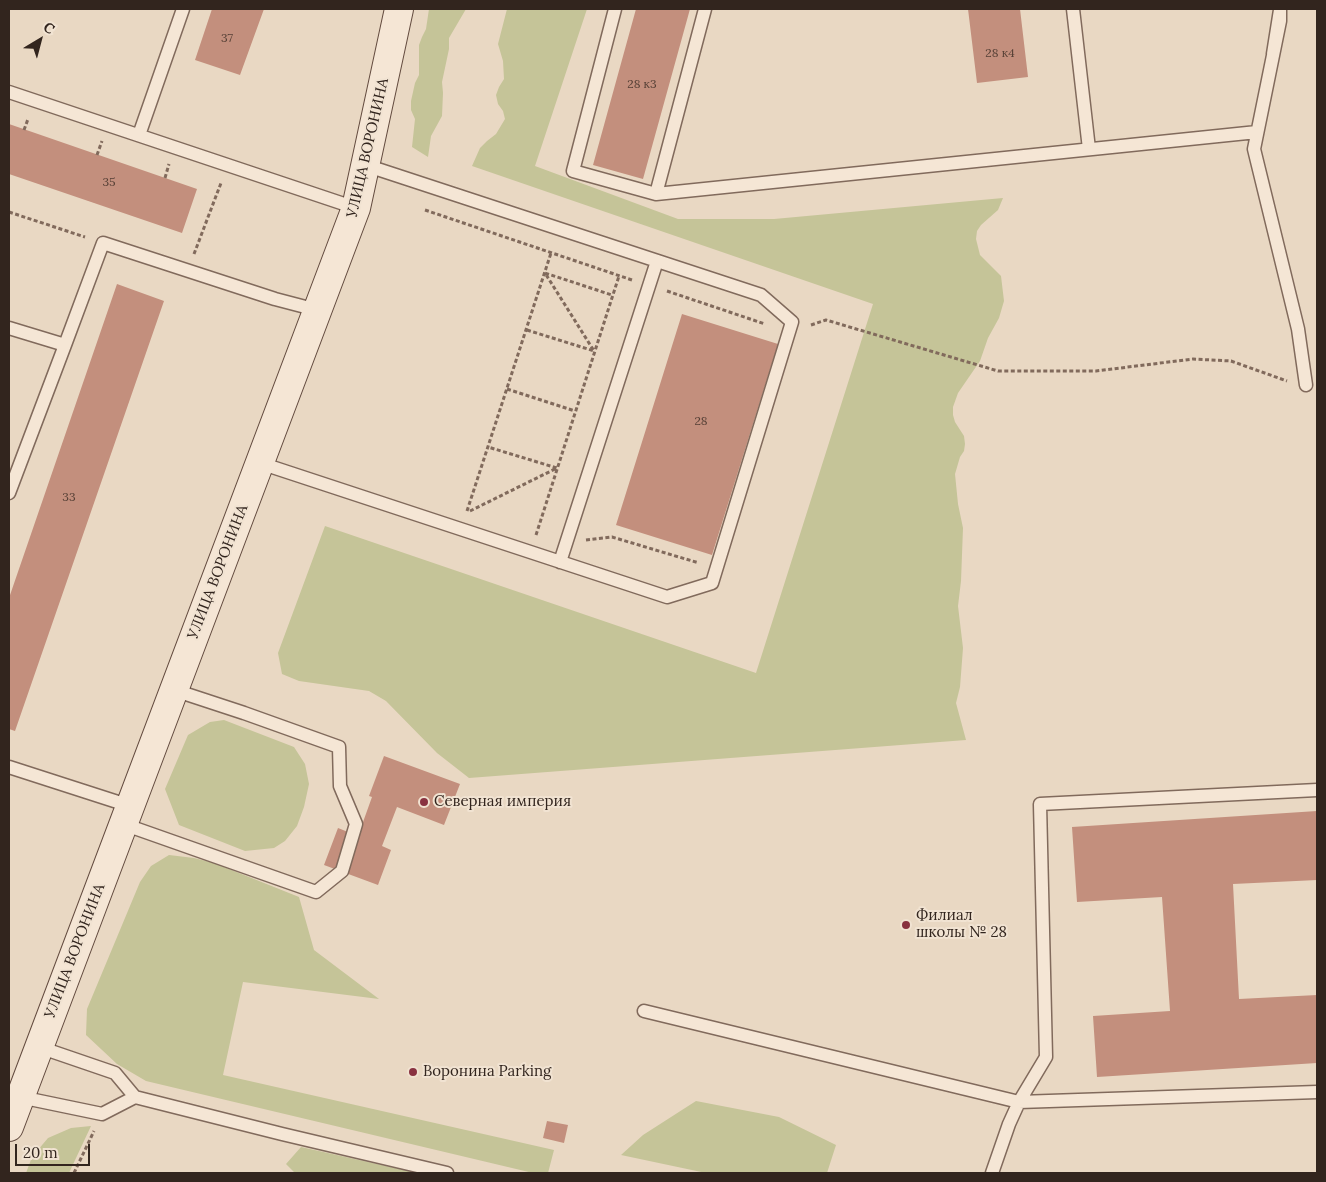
<!DOCTYPE html>
<meta charset="utf-8">
<style>
body{margin:0}
#map{position:relative;width:1326px;height:1182px;overflow:hidden;background:#e9d8c3;font-family:Lora,serif}
canvas{display:block}
.frame{position:absolute;inset:0;border:10px solid #32251e;pointer-events:none}
.north{position:absolute;left:15px;top:15px;width:50px;height:50px;-webkit-text-stroke:4px #f1e3d2;paint-order:stroke;rotate:37deg;font-size:14px;font-weight:700;line-height:20px;text-align:center;color:#32251e}
.north::after{content:'';display:block;margin:auto;width:18px;height:22px;background:#32251e;clip-path:polygon(50% 0,100% 100%,50% 72%,0 100%)}
.scale{position:absolute;left:15px;top:1144px;width:75px;height:22px;box-sizing:border-box;border:2px solid #32251e;border-top:0;padding-left:6px;font-size:15px;line-height:18px;white-space:nowrap;color:#32251e;-webkit-text-stroke:4px #f1e3d2;paint-order:stroke}
</style>
<div id="map">
<canvas width="1326" height="1182"></canvas>
<div class="frame"></div>
<div class="north">С</div>
<div class="scale">20 m</div>
</div>
<script>
const g = document.querySelector('canvas').getContext('2d');
g.lineJoin = 'round';
function fillPath(path, color) { g.fillStyle = color; g.fill(path, 'evenodd'); }
function trace(path, color, width, dash) { g.strokeStyle = color; g.lineWidth = width; g.lineCap = dash ? 'butt' : 'round'; g.setLineDash(dash || []); g.stroke(path); }
function write(font, color, halo, rows, align = 'center') {
  g.font = font + ' Lora,serif'; g.lineWidth = 4; g.setLineDash([]); g.textBaseline = 'middle'; g.strokeStyle = halo; g.fillStyle = color; for (const [text, x, y, turn = 0] of rows) {
    g.save(); g.translate(x, y); g.rotate((+turn || 0) * Math.PI / 180); g.textAlign = isNaN(turn) ? turn : align; if (halo) g.strokeText(text, 0, 0); g.fillText(text, 0, 0); g.restore();
  }
}
const green = new Path2D(`
 M429 9H466L449 38V49L442 82 443 93 442 116 431 136 428 157 412 147 415 119 411 110V101L415 83 419 75V45L422 37 426 29Z
 M507 9H587L535 166 678 219H774L1003 198 998 210 981 225 977 231 976 239 980 255 1001 276 1004 301 999 318 988 338 980 361 958 393 953 407V415L955 422 964 436 965 444 964 451 960 457 955 474 958 504 963 528 961 581 958 606 963 648 960 687 956 703 966 740 469 778 437 753 386 701 369 691 299 681 282 674 278 653 325 526 756 673 873 304 472 166 480 148 487 141 496 134 505 119 503 111 498 104 496 95 499 87 504 79 503 61 498 44Z
 M224 720 294 747 305 764 309 784 304 807 297 826 285 841 274 848 245 851 179 825 165 789 188 735 210 722Z
 M169 855 194 858 214 863 299 897 314 950 379 999 243 982 223 1075 554 1150 548 1173H533L146 1081 117 1064 86 1035 87 1009 140 882 151 866Z
 M696 1101 779 1117 836 1145 827 1173H706L621 1155 643 1135Z
 M91 1126 69 1173H26L32 1157 48 1138 71 1128Z
 M301 1147 417 1173H295L286 1164Z`);
const building = new Path2D(`
 M212 9H264L240 75 195 60Z
 M636 9H690L643 179 593 165Z
 M968 9H1020L1028 77 977 83Z
 M9 124 197 189 182 233 9 174Z
 M117 284 164 301 15 731 9 729V598Z
 M682 314 778 344 712 555 616 525Z
 M384 756 460 784 444 825 397 807 382 846 391 850 378 885 324 865 338 828 358 836 372 797 369 796Z
 M1317 811V880L1233 884 1239 999 1317 995V1063L1097 1077 1093 1016 1170 1011 1162 897 1077 902 1072 827Z
 M547 1121 568 1125 564 1143 543 1138Z`);
const path = new Path2D(`
 M24 130 28 119
 M97 155 102 141
 M165 178 169 164
 M425 210 632 280
 M9 212 85 237
 M194 254 221 183
 M667 291 765 324
 M811 325 826 320 998 371H1096L1193 359 1231 361 1287 381
 M527 330 594 351 545 273 612 295
 M507 389 575 411
 M467 511 551 253
 M470 511 557 468 488 447
 M536 535 619 276
 M586 540 612 537 699 563
 M74 1173 94 1131`);
const lane = new Path2D(`
 M615 9 573 171 656 194 705 9
 M1073 9 1089 149
 M1273 54 1280 10V21L1254 149 1298 329 1306 385
 M9 92 356 208
 M139 135 183 9
 M656 194 1257 132
 M9 328 65 345
 M260 463 667 597 712 583 792 322 761 295 365 165
 M9 493 65 345 103 243 275 299 317 310
 M560 562 657 261
 M9 767 130 806
 M123 824 316 892 342 871 356 824 340 786 339 747 244 713 174 690
 M644 1011 1019 1102 1317 1092
 M39 1047 115 1073 135 1097 282 1134 447 1173
 M20 1097 102 1114 135 1097
 M992 1173 1009 1124 1019 1102 1046 1057 1040 804 1317 790`);
const secondary = new Path2D(`
 M9 1127 356 208 399 9`);
const markers = [
 [424,802,5,"#893240"],
 [906,925,5,"#893240"],
 [413,1072,5,"#893240"]
];
const numberNames = [
 ["37",227,39],
 ["28 к4",1000,54],
 ["28 к3",642,85],
 ["35",109,183],
 ["28",701,422],
 ["33",69,498]
];
const streetNames = [
 ["УЛИЦА ВОРОНИНА",368,148,-77],
 ["УЛИЦА ВОРОНИНА",218,572,-69],
 ["УЛИЦА ВОРОНИНА",75,951,-69]
];
const poiNames = [
 ["Северная империя",434,802],
 ["Филиал",916,916],
 ["школы № 28",916,933],
 ["Воронина Parking",423,1072]
];
fillPath(green, '#c5c498');
fillPath(building, '#c38f7d');
trace(lane, '#816a5c', 15);
trace(secondary, '#634b3f', 30);
trace(path, '#816a5c', 3, [4, 2.5]);
trace(lane, '#f5e6d5', 12);
trace(secondary, '#f5e6d5', 28);
for (const [x, y, r, color] of markers) { const dot = new Path2D(); dot.arc(x, y, r, 0, 2 * Math.PI); g.fillStyle = color; g.fill(dot); trace(dot, '#f1e3d2', 2); }
write('12px', '#564036', null, numberNames);
write('15px', '#32251e', '#f1e3d2', streetNames);
write('15px', '#32251e', '#f1e3d2', poiNames, 'left');
</script>
